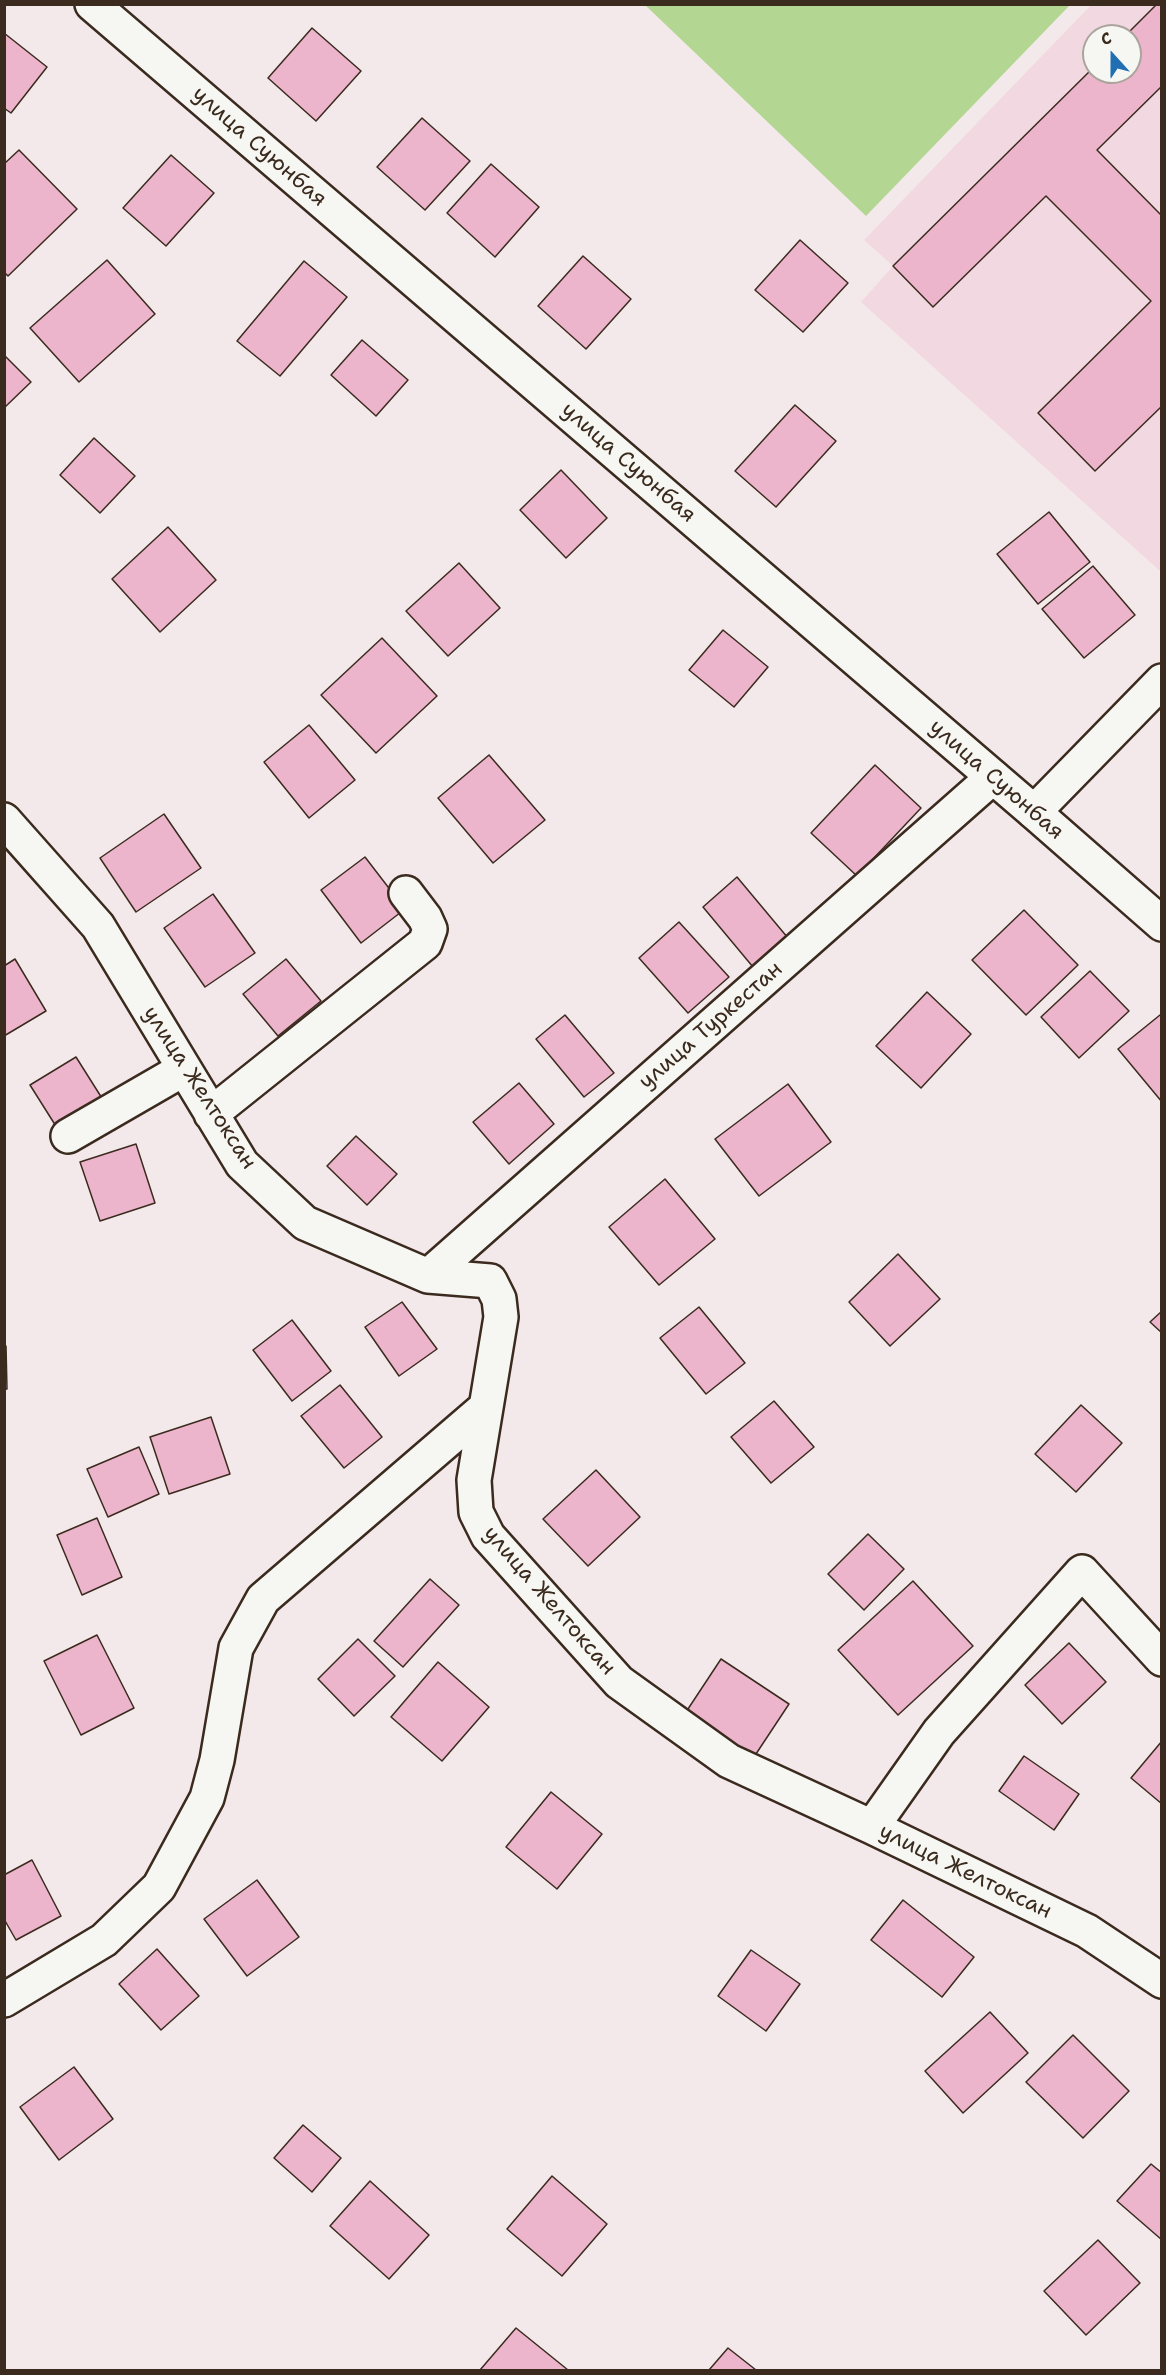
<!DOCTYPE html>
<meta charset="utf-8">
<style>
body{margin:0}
#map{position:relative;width:1166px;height:2375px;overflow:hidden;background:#f4e9ea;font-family:"Shantell Sans",sans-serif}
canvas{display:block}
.frame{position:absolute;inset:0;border:6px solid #3b2a1e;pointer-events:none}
.north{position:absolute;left:1082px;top:24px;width:60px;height:60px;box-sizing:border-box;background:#f6f6f2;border:2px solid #aba49d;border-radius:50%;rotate:339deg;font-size:16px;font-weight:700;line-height:24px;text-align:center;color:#3b2a1e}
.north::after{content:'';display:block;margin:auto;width:21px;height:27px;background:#1f6fb2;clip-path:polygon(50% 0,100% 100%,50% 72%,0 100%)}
</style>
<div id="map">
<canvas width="1166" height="2375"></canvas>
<div class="frame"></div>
<div class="north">С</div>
</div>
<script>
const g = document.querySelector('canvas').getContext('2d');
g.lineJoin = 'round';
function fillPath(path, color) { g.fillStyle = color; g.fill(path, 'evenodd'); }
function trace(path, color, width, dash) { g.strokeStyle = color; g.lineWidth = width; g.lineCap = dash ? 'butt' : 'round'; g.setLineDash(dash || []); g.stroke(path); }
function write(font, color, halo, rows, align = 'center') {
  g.font = font + ' "Shantell Sans",sans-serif'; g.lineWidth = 4.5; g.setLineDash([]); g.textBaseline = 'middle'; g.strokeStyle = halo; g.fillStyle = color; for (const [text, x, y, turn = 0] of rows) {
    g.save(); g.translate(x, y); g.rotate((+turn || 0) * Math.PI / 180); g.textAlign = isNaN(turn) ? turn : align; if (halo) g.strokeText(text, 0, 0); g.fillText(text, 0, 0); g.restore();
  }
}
const built = new Path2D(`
 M1091 5H1161V572L861 302 893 266 864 240ZM1094 36H1130V72H1094Z`);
const green = new Path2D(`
 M645 5H1070L866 216Z`);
const building = new Path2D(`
 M1157 4H1162V86L1097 150 1162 216V406L1095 471 1038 413 1151 301 1046 196 933 307 893 266 1094 67V72H1130V36H1125Z
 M312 28 361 71 316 121 268 78Z
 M4 33 47 67 11 113 4 108Z
 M422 118 470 161 425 210 377 167Z
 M19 150 77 209 8 276 4 272V164Z
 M171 155 214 193 166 246 123 208Z
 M491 164 539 207 495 257 447 213Z
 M800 240 848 283 803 332 755 290Z
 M583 256 631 299 586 349 538 306Z
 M107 260 155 314 79 382 30 328Z
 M304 261 347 297 280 376 237 341Z
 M362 340 408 380 376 416 331 375Z
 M4 355 31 382 4 408Z
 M795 405 836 441 776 507 735 471Z
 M94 438 135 476 100 513 60 475Z
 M561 470 607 518 566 558 520 510Z
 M1049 512 1090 562 1038 604 997 554Z
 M168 527 216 580 160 632 112 579Z
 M459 563 500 608 448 656 406 611Z
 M1093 566 1135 615 1084 658 1042 609Z
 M723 630 768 667 734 707 689 670Z
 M382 638 437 696 376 753 321 695Z
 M309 725 355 780 309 818 264 762Z
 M489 755 545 820 493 863 438 798Z
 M875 765 921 808 857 876 811 833Z
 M164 814 201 868 136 912 100 858Z
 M365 857 405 909 361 943 321 890Z
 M737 877 788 938 753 967 703 907Z
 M213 894 255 953 205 987 164 928Z
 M1024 910 1078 965 1026 1015 972 960Z
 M679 922 729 977 688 1013 639 958Z
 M15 959 46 1011 4 1036V966Z
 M286 959 321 1001 278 1036 243 994Z
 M1090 971 1129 1011 1079 1058 1041 1017Z
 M927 992 971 1034 921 1088 876 1046Z
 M565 1015 614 1073 584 1097 536 1039Z
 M1160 1015 1162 1017V1102L1118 1049Z
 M76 1057 105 1103 59 1131 30 1085Z
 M519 1083 554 1124 509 1164 473 1122Z
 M788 1084 831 1142 759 1196 715 1139Z
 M356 1136 397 1174 367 1205 327 1166Z
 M136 1144 155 1203 100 1221 80 1162Z
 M665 1179 715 1239 659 1285 609 1227Z
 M898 1254 940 1299 890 1346 849 1302Z
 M402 1302 437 1349 399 1376 365 1327Z
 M699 1307 745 1363 706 1394 660 1338Z
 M1162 1311V1333L1150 1322Z
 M292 1320 331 1371 292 1401 253 1350Z
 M4 1346H6L7 1389H4Z
 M340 1385 382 1437 344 1468 301 1416Z
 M774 1401 814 1447 771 1483 731 1437Z
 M1081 1405 1122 1443 1076 1492 1035 1454Z
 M211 1417 230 1474 169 1494 150 1437Z
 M139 1447 159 1494 108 1517 87 1469Z
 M596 1470 640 1517 588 1566 543 1519Z
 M97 1518 122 1577 82 1595 57 1535Z
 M868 1534 904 1569 864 1610 828 1574Z
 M430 1579 459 1605 403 1667 374 1641Z
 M913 1581 973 1646 898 1715 838 1650Z
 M97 1635 134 1708 81 1735 44 1661Z
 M358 1639 395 1676 354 1716 318 1679Z
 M1069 1643 1106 1682 1062 1724 1025 1685Z
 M721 1659 789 1704 752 1760 684 1715Z
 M438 1662 489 1707 442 1761 391 1717Z
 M1162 1741V1804L1131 1778Z
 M1024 1756 1079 1794 1054 1830 999 1791Z
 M551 1792 602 1834 557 1889 506 1847Z
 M32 1860 61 1916 16 1940 4 1919V1875Z
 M257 1880 299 1937 247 1976 204 1919Z
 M903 1900 974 1957 942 1997 871 1940Z
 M157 1949 199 1996 161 2030 119 1984Z
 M751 1950 800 1984 766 2031 718 1996Z
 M990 2012 1028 2053 963 2113 925 2071Z
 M1073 2035 1129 2091 1083 2138 1026 2082Z
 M74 2067 113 2119 59 2160 20 2107Z
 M303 2125 341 2158 312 2192 274 2158Z
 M1151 2164 1162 2173V2240L1117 2201Z
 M552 2176 607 2224 562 2276 507 2229Z
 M370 2181 429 2235 389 2279 330 2226Z
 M1098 2240 1140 2283 1086 2335 1044 2291Z
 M516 2328 568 2370H480Z
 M728 2348 756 2370H709Z`);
const minor = new Path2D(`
 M1034 812 1162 681
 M4 820 98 926 242 1164 305 1223 428 1276 490 1281 499 1299 501 1317 474 1480 476 1512 488 1536 619 1682 729 1761 872 1827 1087 1931 1162 1981
 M211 1114 425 943 430 929 425 918 406 893
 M68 1136 184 1069
 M428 1276 993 777
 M872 1827 939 1732 1082 1572 1162 1659
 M4 2000 104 1940 159 1887 207 1798 217 1760 236 1648 263 1599 485 1408`);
const major = new Path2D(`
 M92 4 1034 812 1162 924`);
const streetNames = [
 ["улица Суюнбая",259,147,41],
 ["улица Суюнбая",628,463,41],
 ["улица Суюнбая",996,780,41],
 ["улица Туркестан",711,1026,-41],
 ["улица Желтоксан",199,1088,57],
 ["улица Желтоксан",549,1601,49],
 ["улица Желтоксан",965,1872,26]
];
fillPath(built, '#f2d9e1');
fillPath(green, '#b3d792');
fillPath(building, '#ecb5cc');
trace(building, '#3b2a1e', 1.5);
trace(minor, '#3b2a1e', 38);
trace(major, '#3b2a1e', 38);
trace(minor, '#f6f6f2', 33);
trace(major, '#f6f6f2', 33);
write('22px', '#3b2a1e', '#f6f6f2', streetNames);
</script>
